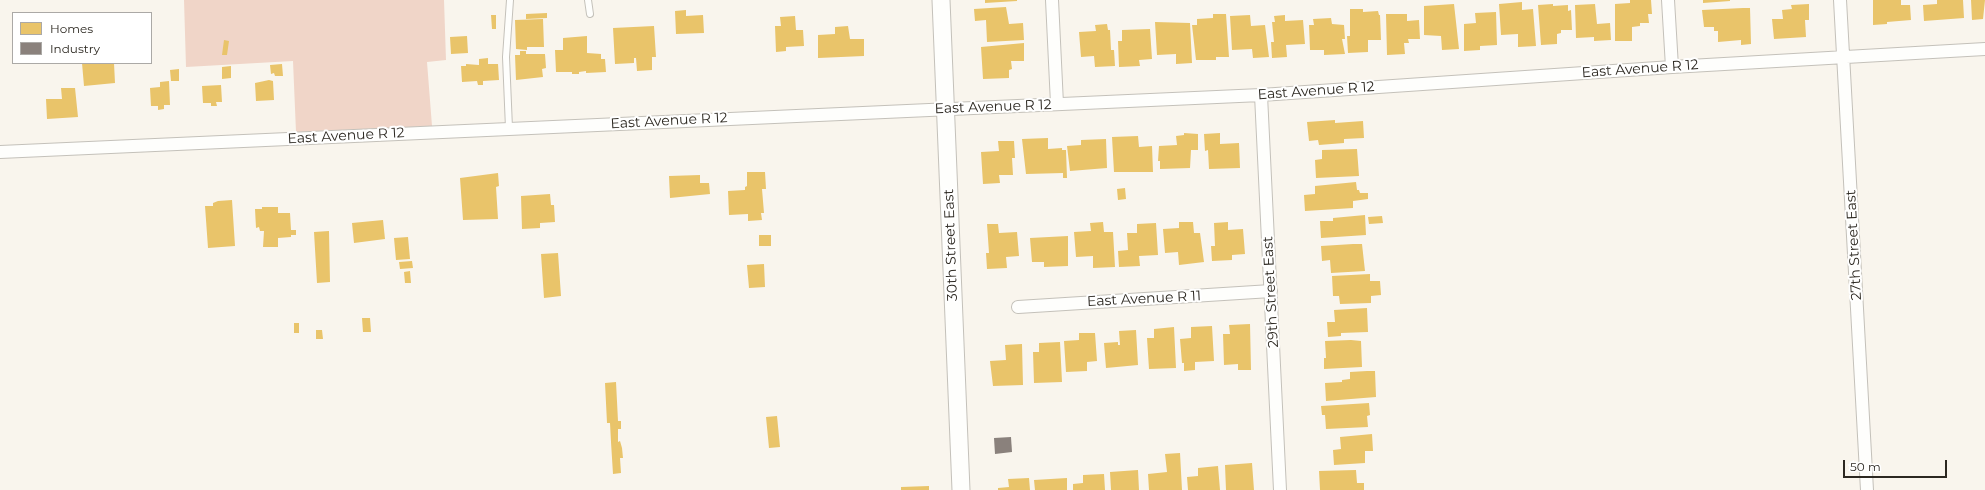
<!DOCTYPE html>
<style>
body{margin:0}
#map{position:relative;width:1985px;height:490px;overflow:hidden;background:#f9f5ed;font-family:Montserrat,sans-serif}
canvas{display:block}
.legend{position:absolute;left:12px;top:12px;width:140px;height:52px;box-sizing:border-box;background:#fff;border:1px solid #aba9a6;margin:0;padding:5px 7px;list-style:none;font-size:12px;color:#2c2821}
.legend li{display:flex;align-items:center;gap:8px;height:20px}
.legend b{width:20px;border:1px solid #aba9a6}
.scale{position:absolute;left:1843px;top:460px;width:104px;height:18px;box-sizing:border-box;border:2px solid #2c2821;border-top:0;padding-left:5px;font-size:12px;line-height:14px;white-space:nowrap;color:#2c2821;-webkit-text-stroke:3px #fff;paint-order:stroke}
</style>
<div id="map">
<canvas width="1985" height="490"></canvas>
<ul class="legend">
<li><b style="height:11px;background:#e9c46a"></b>Homes</li>
<li><b style="height:11px;background:#8a817c"></b>Industry</li>
</ul>
<div class="scale">50 m</div>
</div>
<script>
const g = document.querySelector('canvas').getContext('2d');
g.lineJoin = 'round';
function fillPath(path, color) { g.fillStyle = color; g.fill(path, 'evenodd'); }
function trace(path, color, width, dash) { g.strokeStyle = color; g.lineWidth = width; g.lineCap = dash ? 'butt' : 'round'; g.setLineDash(dash || []); g.stroke(path); }
function write(font, color, halo, rows, align = 'center') {
  g.font = font + ' Montserrat,sans-serif'; g.lineWidth = 4; g.setLineDash([]); g.textBaseline = 'middle'; g.strokeStyle = halo; g.fillStyle = color; for (const [text, x, y, turn = 0] of rows) {
    g.save(); g.translate(x, y); g.rotate((+turn || 0) * Math.PI / 180); g.textAlign = isNaN(turn) ? turn : align; if (halo) g.strokeText(text, 0, 0); g.fillText(text, 0, 0); g.restore();
  }
}
const green = new Path2D(`
 M184 0H444L446 60 427 62 432 126 296 132 293 61 186 67Z`);
const homes = new Path2D(`
 M985 0H1017V1L985 3Z
 M1630 0H1651L1652 14H1648L1649 23H1640V26L1632 27V41H1615V4L1630 3Z
 M1703 0H1730V1L1703 3Z
 M1873 0H1901V5H1910L1911 20 1887 22V24L1873 25Z
 M1937 0H1963L1964 18 1924 21 1923 5 1937 4Z
 M1971 0H1985L1983 19 1972 20Z
 M1522 2V10L1533 9 1536 46 1518 47V34L1501 35 1499 4Z
 M1454 4 1459 49 1442 50 1441 36 1424 35V6Z
 M1553 4V6L1568 5V11L1571 10 1572 30H1561V33L1557 34V44L1541 45 1538 5Z
 M1595 4 1597 24 1610 23 1611 40 1594 41V37L1576 38 1575 5Z
 M1809 4V20H1805L1806 37 1774 39 1772 19H1783L1782 10 1792 9 1791 5Z
 M1006 7 1009 24 1023 23 1024 40 987 42 986 20 975 21 974 9Z
 M1743 8H1750L1751 44 1741 45V40L1718 42V31H1714V27H1704L1702 10Z
 M1350 9H1363V12L1378 11 1379 15H1380L1381 40H1368V52L1348 53 1347 36H1350Z
 M686 10V16L703 15 704 33 676 34 675 11Z
 M1496 12 1497 45 1480 46V50L1464 51V24L1476 23 1475 13Z
 M547 13V18L526 19V14Z
 M1213 14H1226L1229 57H1216V60H1196L1192 25H1197V19L1213 18Z
 M1386 14H1407V21L1419 20 1420 39H1408L1409 43H1404L1405 54 1387 55Z
 M491 15H496V29H492Z
 M1250 15 1251 26 1265 25 1269 57 1253 58 1252 49 1232 50 1230 16Z
 M1285 15V21L1303 20 1305 44 1286 45 1287 57 1272 58 1271 42H1274L1272 22H1275L1274 16Z
 M795 16 796 30H803L804 46 786 47V51L776 52 775 26H781L780 17Z
 M1331 18 1332 24 1344 25 1345 39H1342L1345 54 1324 55V50H1310L1309 25H1314L1313 19Z
 M543 19 544 47H527V50L516 49 515 20Z
 M1155 22 1190 23 1192 63 1176 64V54L1157 55Z
 M1107 24 1108 30H1110L1111 50H1114L1115 66 1095 67 1094 56 1081 57 1079 32 1096 31 1095 25Z
 M654 26 656 57H652V70L637 71 636 58H634V63L615 64 613 28Z
 M848 26 850 39H864V56L818 58V35L835 34V27Z
 M1150 29 1152 59 1139 60 1140 66 1119 67 1118 41H1122V30Z
 M467 36 468 53 451 54 450 37Z
 M587 36V53L601 54V59H605L606 72 586 73V71L579 72V74H572V72H556L555 50H563V38Z
 M224 40 229 41 227 55H222Z
 M1024 43V61H1011L1012 69 1009 70V78L983 79 981 47Z
 M520 51H526V54H545L546 68 542 69 543 77 516 80 515 55H520Z
 M488 58V64H498L499 80 483 81V85H478L477 81 462 82 461 66H466V64L479 65V59Z
 M82 63H114L115 83 84 86Z
 M282 64 283 76H275L274 73 271 74 270 65Z
 M231 66V78L222 79V67Z
 M179 69V81H171L170 70Z
 M269 80 273 81 274 100 256 101 255 83Z
 M169 81 170 105H164V109L158 110V106H151L150 88 160 87V82Z
 M221 85 222 102H216L217 106H211V103H203L202 86Z
 M61 88H75L78 117 47 119 46 99H62Z
 M1335 120V123L1363 121 1364 138 1344 139V143L1319 145 1318 140 1309 141 1307 122Z
 M1184 133 1198 134V150H1191L1190 168 1160 169V161H1158L1159 146 1177 145 1176 136 1184 135Z
 M1220 133V144L1239 143 1240 168 1209 169 1208 150 1205 151 1204 134Z
 M1138 136 1139 147 1152 146 1153 172H1114L1112 137Z
 M1048 138V149L1062 148V150H1066L1067 178H1063V173L1026 174 1022 139Z
 M1106 139 1107 168 1070 171 1067 146 1081 145V140Z
 M998 141H1014L1015 158H1012L1013 175H999L1000 183 983 184 981 152 999 151Z
 M1357 149 1359 176 1316 178 1315 160 1322 159V150Z
 M747 172H765L766 189H762L764 213H761L762 220 748 221V214L729 215 728 191 745 190V187L747 186Z
 M498 173 499 186 496 187 498 219 463 220 460 178Z
 M700 175V183H709L710 194 670 198 669 176Z
 M1356 182 1357 190H1359L1360 193H1368V199L1353 201V208L1305 211 1304 195 1315 194V186Z
 M1125 188 1126 199 1118 200 1117 189Z
 M550 194 551 205H554L555 222 540 223V228L522 229 521 196Z
 M232 200 235 246 208 248 205 206H213V203L218 201Z
 M262 207H278V213H290L291 230H296V235H291V237L278 238V247H263L264 231H260L259 227 256 228 255 209H262Z
 M1365 215 1366 235 1321 238 1320 221H1333V218Z
 M1382 216 1383 223 1369 224 1368 217Z
 M383 220 385 239 354 243 352 223Z
 M1103 222 1104 232H1113L1115 267 1093 268V256L1076 257 1074 232 1091 231 1090 223Z
 M1179 222H1193L1194 233H1200L1204 262 1179 265 1178 252 1165 253 1163 229 1179 228Z
 M1228 222V230L1243 229 1245 254 1232 255V260L1212 261 1211 246H1215L1214 223Z
 M1156 223 1158 255 1139 256 1140 266 1119 267 1118 251 1128 250 1127 233H1137V224Z
 M987 224H998L999 233 1017 232 1019 256 1006 257 1007 268 987 269 986 253H989Z
 M329 231 330 282 317 283 314 232Z
 M759 235H771V246H759Z
 M1068 236V266L1044 267V262H1032L1030 238Z
 M408 237 410 259 396 260 394 238Z
 M1353 244H1362L1365 271 1331 273 1330 260 1322 261 1321 246Z
 M558 253 561 296 544 298 541 254Z
 M412 261 413 268 400 269 399 262Z
 M764 264 765 287 749 288 747 265Z
 M410 271 411 283H405L404 272Z
 M1370 274V281H1380L1381 295 1371 296V303L1340 304 1339 296H1333L1332 276Z
 M1367 308 1368 332 1341 333V336L1328 337 1327 322H1335L1334 310Z
 M362 318H370L371 332H363Z
 M294 323H299V333H294Z
 M1250 324 1251 370H1238V364L1224 365 1223 334H1230L1229 325Z
 M1212 326 1214 361 1195 362V370L1184 371V363H1182L1180 339 1191 338V327Z
 M1174 327 1176 368 1149 369 1147 338H1154V329Z
 M316 330H322L323 339H316Z
 M1136 330 1138 365 1106 368 1104 343 1118 342V345H1120L1119 331Z
 M1079 333H1095L1097 361 1087 362V371L1066 372 1064 341 1079 340Z
 M1351 340 1361 341 1362 367 1324 369V358H1326L1325 341Z
 M1060 342 1062 382 1034 383 1033 352H1039V343Z
 M1022 344 1023 385 993 386 990 361 1006 360 1005 345Z
 M1367 371H1375L1376 397 1326 401 1325 383 1342 382V380L1350 379V372Z
 M616 382 618 421H621V429H618V442L620 441 622 448 623 458H620L621 473 613 474 611 442 610 423H607L605 383Z
 M1369 403 1370 415 1367 416 1368 427 1326 429 1325 415H1322L1321 406Z
 M777 416 780 447 769 448 766 417Z
 M1372 434 1373 451H1365V463L1334 465 1333 450 1341 449 1340 437Z
 M1180 453 1182 490H1149L1148 474 1167 472 1165 454Z
 M1252 463 1254 490H1226L1225 465Z
 M1218 466 1220 490H1188L1187 477 1198 476V468Z
 M1138 470 1139 490H1111L1110 472Z
 M1356 470 1357 483H1364V490H1320L1319 471Z
 M1104 474 1105 490H1073V484L1083 483V475Z
 M1029 478 1030 490H998V488L1009 487 1008 479Z
 M1067 478V490H1035L1034 480Z
 M929 486V490H901V487Z`);
const industry = new Path2D(`
 M1011 437 1012 452 995 454 994 438Z`);
const lane = new Path2D(`
 M588 0 590 14
 M509 128 506 57 510 0`);
const street = new Path2D(`
 M1052 0 1057 104
 M1668 0 1672 67
 M1840 0 1867 490
 M1261 95 1280 490
 M0 152 1261 95 1672 67 1985 49
 M1018 307 1271 291`);
const secondary = new Path2D(`
 M941 0 961 490`);
const streetNames = [
 ["East Avenue R 12",1640,69,-4],
 ["East Avenue R 12",1316,91,-4],
 ["East Avenue R 12",993,107,-2],
 ["East Avenue R 12",669,121,-3],
 ["East Avenue R 12",346,136,-3],
 ["30th Street East",951,245,-92],
 ["27th Street East",1854,245,-93],
 ["29th Street East",1271,292,-93],
 ["East Avenue R 11",1144,299,-3]
];
fillPath(green, '#f0d5c8');
fillPath(homes, '#e9c46a');
fillPath(industry, '#8a817c');
trace(lane, '#c4c1ba', 8);
trace(street, '#c4c1ba', 14);
trace(secondary, '#c4c1ba', 19);
trace(lane, '#fefefc', 6);
trace(street, '#fefefc', 12);
trace(secondary, '#fefefc', 17);
write('14px', '#2c2821', '#fff', streetNames);
</script>
